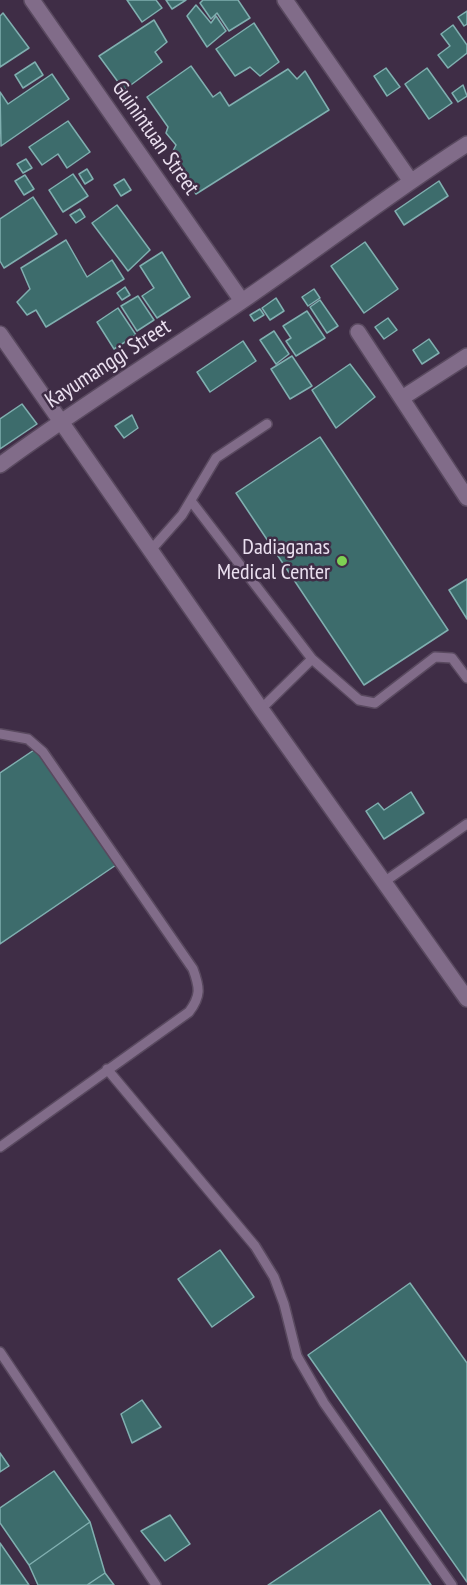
<!DOCTYPE html>
<style>
body{margin:0}
canvas{display:block;background:#3f2d46}
</style>
<canvas width="467" height="1585"></canvas>
<script>
const g = document.querySelector('canvas').getContext('2d');
g.lineJoin = 'round';
function fillPath(path, color) { g.fillStyle = color; g.fill(path, 'evenodd'); }
function trace(path, color, width, dash) { g.strokeStyle = color; g.lineWidth = width; g.lineCap = dash ? 'butt' : 'round'; g.setLineDash(dash || []); g.stroke(path); }
function write(font, color, halo, rows, align = 'center') {
  g.font = font + ' "PT Sans Narrow",sans-serif'; g.lineWidth = 5; g.setLineDash([]); g.textBaseline = 'middle'; g.strokeStyle = halo; g.fillStyle = color; for (const [text, x, y, turn = 0] of rows) {
    g.save(); g.translate(x, y); g.rotate((+turn || 0) * Math.PI / 180); g.textAlign = isNaN(turn) ? turn : align; if (halo) g.strokeText(text, 0, 0); g.fillText(text, 0, 0); g.restore();
  }
}
const building = new Path2D(`
 M127 0H156L162 8 142 22Z
 M166 0H186L172 9Z
 M203 0H238L250 18 229 31 217 13 211 19 200 3Z
 M196 5 211 23 216 16 226 31 207 47 187 16Z
 M467 11V24L464 26 458 17Z
 M3 13 29 48 0 67V16Z
 M154 20 167 42 155 52 162 62 124 90 99 56Z
 M254 23 279 62 260 76 250 67 235 76 216 49Z
 M453 25 467 45V53L448 68 438 55 450 46 441 34Z
 M35 62 43 75 23 88 15 75Z
 M191 66 213 97 220 92 229 106 288 69 297 79 305 71 329 110 196 194 172 153 176 145 166 133 168 127 147 97Z
 M386 68 400 87 387 96 374 76Z
 M427 68 452 103 429 119 405 84Z
 M52 74 69 99 1 146 0 92 8 104Z
 M463 85 467 96 458 102 452 93Z
 M68 121 90 152 67 168 58 154 42 165 29 147Z
 M26 159 32 168 23 173 17 164Z
 M87 169 93 179 85 184 79 174Z
 M73 174 88 196 63 212 49 190Z
 M25 175 34 189 24 195 15 181Z
 M124 179 131 190 121 196 114 185Z
 M439 181 448 196 404 225 395 211Z
 M33 197 57 234 4 268 0 261V219Z
 M117 205 150 250 128 271 92 223Z
 M80 209 85 217 76 223 70 215Z
 M66 240 87 277 112 260 124 279 46 327 36 310 27 315 17 302 30 289 21 268Z
 M365 242 398 289 364 313 331 266Z
 M162 252 190 297 157 318 142 296 154 288 140 266Z
 M125 287 130 295 122 300 117 293Z
 M314 289 320 298 308 306 302 297Z
 M138 296 154 320 137 331 121 306Z
 M276 298 284 311 270 320 262 308Z
 M320 300 338 326 327 333 310 307Z
 M118 308 136 335 114 349 97 322Z
 M260 309 264 315 254 321 250 315Z
 M307 311 325 338 296 356 286 341 291 338 283 326Z
 M388 318 397 330 384 339 375 327Z
 M274 331 289 354 276 364 260 340Z
 M429 339 439 353 422 364 413 350Z
 M243 341 256 361 210 392 197 372Z
 M292 356 312 386 290 399 271 369Z
 M350 364 375 397 336 428 312 390Z
 M22 404 37 424 0 449V419Z
 M132 415 138 428 124 438 115 426Z
 M320 437 448 630 364 685 236 493Z
 M467 579V619L449 590Z
 M37 748 116 865 0 944V773Z
 M411 792 424 813 384 839 366 811 378 803 384 810Z
 M220 1250 254 1297 212 1327 178 1279Z
 M410 1283 467 1363V1582L308 1355Z
 M142 1400 161 1427 132 1443 121 1414Z
 M0 1453 9 1466 0 1472Z
 M54 1471 90 1522 29 1565 0 1523V1508Z
 M380 1510 431 1585H268Z
 M170 1515 190 1544 165 1561 141 1531Z
 M90 1522 105 1573 87 1585H38L29 1565Z
 M0 1543 29 1585H0Z
 M105 1573 114 1585H87Z`);
const service = new Path2D(`
 M191 501 312 659 359 700 375 703 435 657 452 658 467 678
 M151 550 182 515 216 458 267 424
 M261 709 312 659
 M0 734 28 739 43 752 193 969C200 988 201 996 189 1012L0 1147
 M384 882 467 824
 M107 1069 255 1246 274 1277 284 1304 297 1356 324 1403 452 1585
 M0 1352 156 1585`);
const minor = new Path2D(`
 M32 0 242 301
 M285 0 410 180
 M358 332 467 498
 M0 334 261 709 467 999
 M402 398 467 356
 M0 465C80 406 165 354 248 297 321 247 392 192 467 144`);
const markers = [
 [342,561,6,"#7ed153"]
];
const streetNames = [
 ["Guinintuan Street",155,138,55],
 ["Kayumanggi Street",108,364,-33]
];
const poiNames = [
 ["Dadiaganas",330,548],
 ["Medical Center",330,573]
];
fillPath(building, '#3d6c6c');
trace(building, '#80afb0', 1.5);
trace(service, '#59495f', 12);
trace(minor, '#59495f', 18);
trace(service, '#816c89', 9);
trace(minor, '#816c89', 15);
for (const [x, y, r, color] of markers) { const dot = new Path2D(); dot.arc(x, y, r, 0, 2 * Math.PI); g.fillStyle = color; g.fill(dot); trace(dot, '#3f2d46', 2); }
write('22px', '#eadfef', '#3f2d46', streetNames);
write('22px', '#eadfef', '#3f2d46', poiNames, 'right');
</script>
